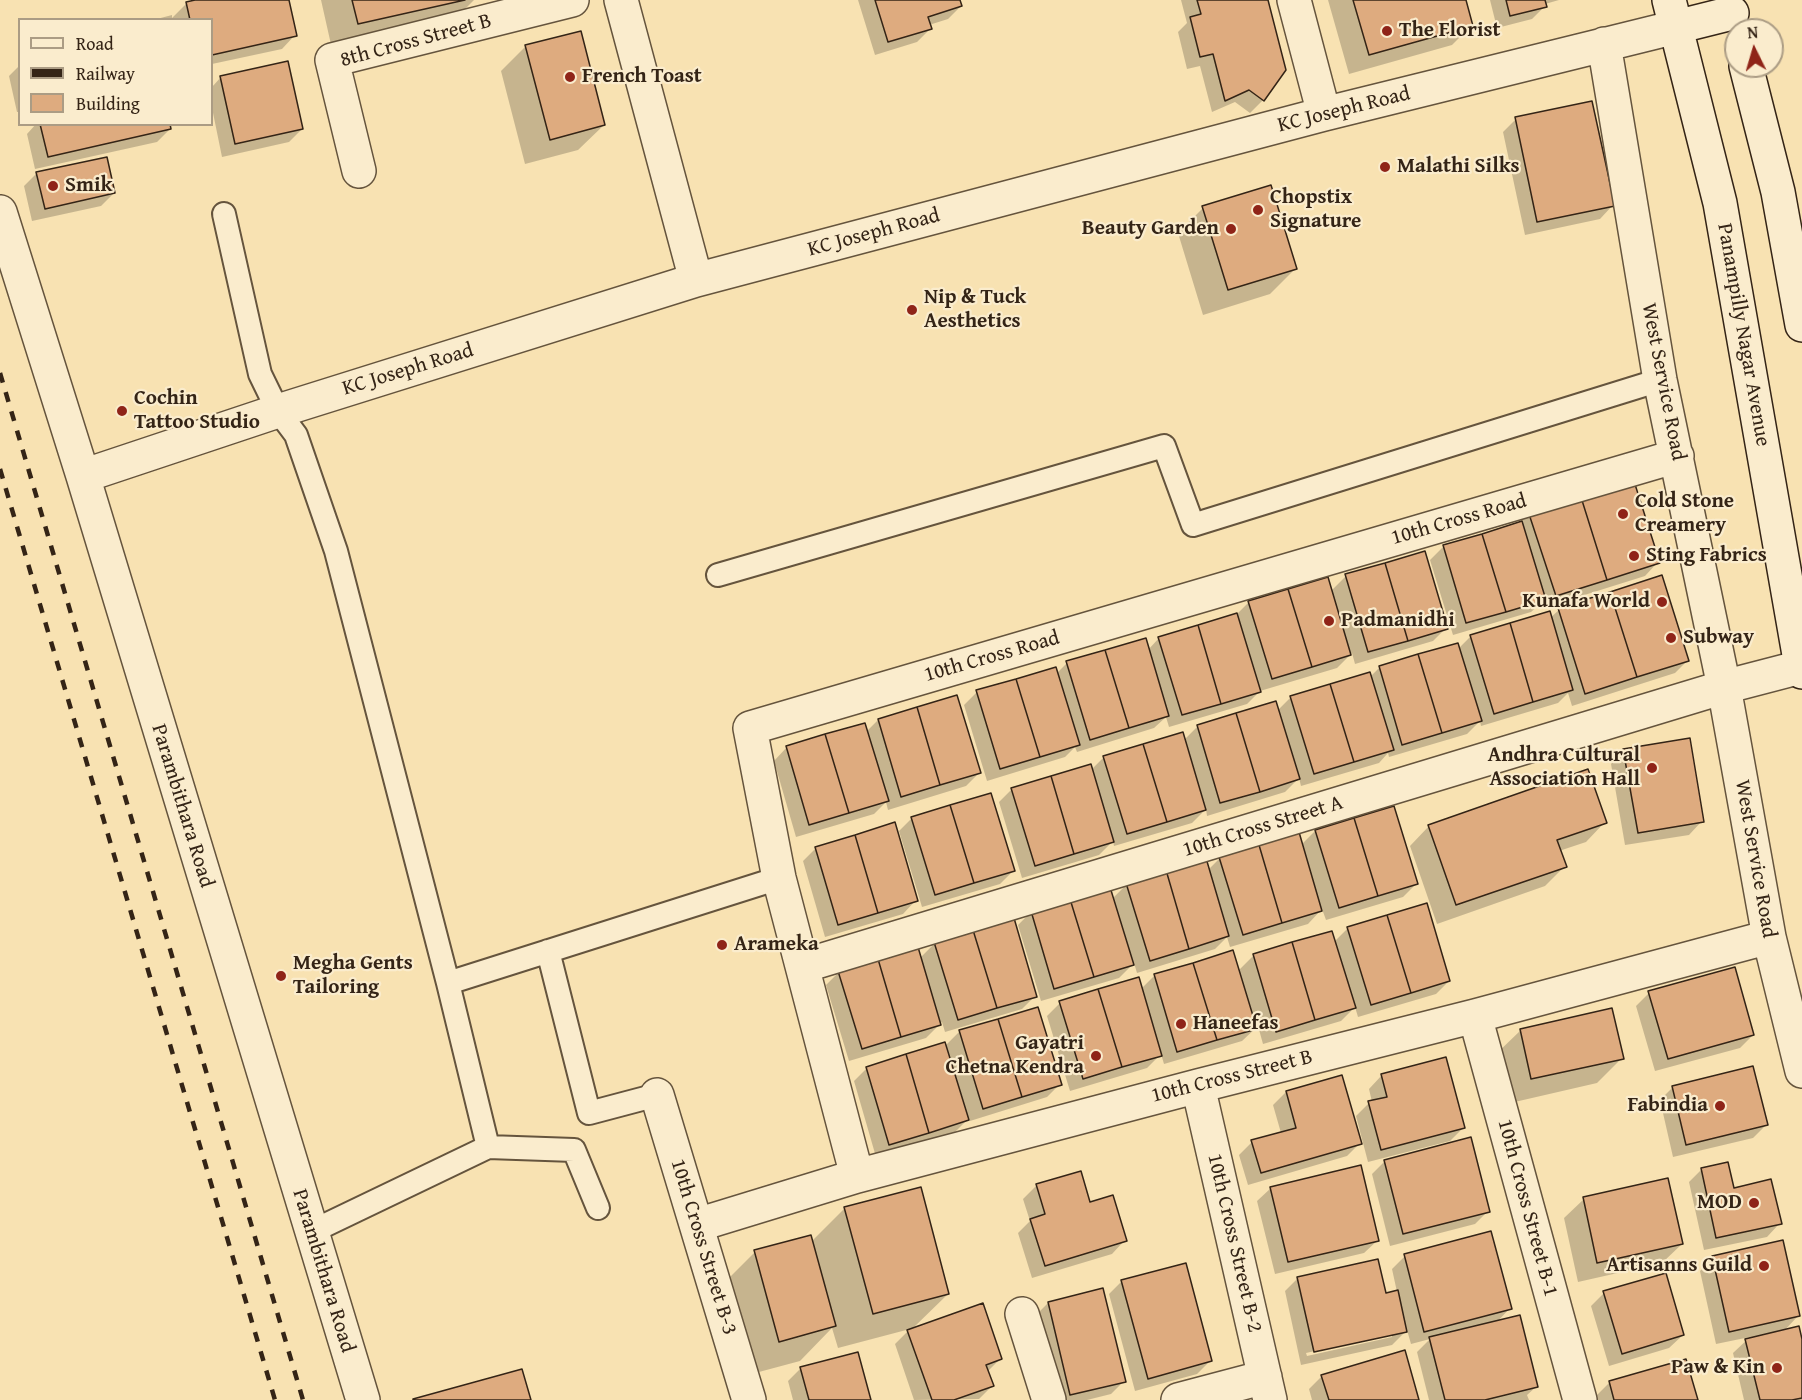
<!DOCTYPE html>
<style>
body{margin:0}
#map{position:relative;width:1802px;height:1400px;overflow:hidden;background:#f8e2b2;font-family:"Gentium Book Plus",serif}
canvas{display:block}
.legend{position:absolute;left:18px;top:18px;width:195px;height:108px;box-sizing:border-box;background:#faeccd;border:2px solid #ab9c84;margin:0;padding:8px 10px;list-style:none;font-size:18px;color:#342416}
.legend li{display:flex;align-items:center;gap:12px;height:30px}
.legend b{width:30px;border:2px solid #ab9c84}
.north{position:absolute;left:1724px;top:18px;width:60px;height:60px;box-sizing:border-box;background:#faeccd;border:2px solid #ab9c84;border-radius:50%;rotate:355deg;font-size:16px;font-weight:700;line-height:24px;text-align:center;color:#342416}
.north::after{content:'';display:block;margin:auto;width:21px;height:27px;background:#8f2418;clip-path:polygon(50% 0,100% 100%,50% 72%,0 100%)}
</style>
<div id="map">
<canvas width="1802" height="1400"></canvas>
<ul class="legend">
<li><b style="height:8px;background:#faeccd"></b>Road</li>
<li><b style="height:8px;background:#342416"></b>Railway</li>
<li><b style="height:16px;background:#deab7f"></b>Building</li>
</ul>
<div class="north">N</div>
</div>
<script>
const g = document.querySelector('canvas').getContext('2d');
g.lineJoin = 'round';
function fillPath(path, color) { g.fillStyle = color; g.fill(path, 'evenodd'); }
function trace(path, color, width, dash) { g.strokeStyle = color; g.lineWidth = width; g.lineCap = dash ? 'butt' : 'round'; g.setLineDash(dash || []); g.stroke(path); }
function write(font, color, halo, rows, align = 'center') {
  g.font = font + ' "Gentium Book Plus",serif'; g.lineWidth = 4.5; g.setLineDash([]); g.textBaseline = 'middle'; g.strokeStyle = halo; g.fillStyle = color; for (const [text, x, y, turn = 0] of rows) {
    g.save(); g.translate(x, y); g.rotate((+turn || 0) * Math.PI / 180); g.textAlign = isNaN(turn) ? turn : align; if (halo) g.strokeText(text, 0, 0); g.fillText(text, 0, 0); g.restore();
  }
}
const shadow = new Path2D(`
 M202 0H287L295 35 282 49 212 64V20H153L172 15V18L186 4Z
 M321 0H474L452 22 332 49Z
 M858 0H959L961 6 948 19 929 25 930 29 917 42 875 55Z
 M1181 0H1266L1263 100 1250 113 1235 102 1212 112 1200 66 1187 69 1178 32 1187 23Z
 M1328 0H1464L1472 25 1452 45 1349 74Z
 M1490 0H1559L1545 4V6L1532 19 1497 28Z
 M526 46 604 125 578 150 525 164 501 71Z
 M20 65V112H17L9 76Z
 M221 77 302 129 289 142 222 157 212 108V87Z
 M1516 119 1613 205 1600 219 1525 235 1503 132Z
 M36 124H169L170 129 157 142 35 169 27 134Z
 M37 173 114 193 101 206 32 221 24 186Z
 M1203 208 1295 269 1270 294 1203 315 1178 233Z
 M1529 512 1658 562 1645 576 1543 608 1541 603 1531 612 1453 635 1430 560 1443 547 1517 524Z
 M1346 576 1446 628 1433 641 1355 664 1352 653 1337 668 1260 691 1247 704 1169 727 1166 717 1154 728 1077 752 1075 747 1065 757 987 781 964 705 977 692 1057 673 1067 663 1148 650 1159 638 1236 615 1249 602 1331 591Z
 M1559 610 1688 660 1675 673 1572 706 1568 693 1558 703 1481 726 1480 721 1467 734 1389 757 1388 753 1379 763 1301 786 1299 778 1285 792 1207 816 1206 809 1192 823 1114 846 1113 841 1099 855 1022 878 999 802 1012 789 1091 770 1104 757 1184 740 1198 726 1277 711 1291 697 1370 677 1380 667 1458 649 1471 636 1550 618Z
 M956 697 979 773 966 786 888 810 886 802 874 814 796 837 774 761 787 747 866 732 878 720Z
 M1624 750 1702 821 1689 835 1625 845 1611 764Z
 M912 818 1013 871 1000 884 922 907 899 831Z
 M1605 822 1586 842 1559 851 1565 866 1545 886 1437 924 1410 846 1429 826Z
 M1315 831 1416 884 1403 897 1326 920 1322 909 1308 924 1230 947 1227 937 1215 949 1137 973 1134 963 1119 978 1041 1001 1018 925 1031 912 1112 899 1127 884 1208 870 1220 858 1301 845Z
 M816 848 916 900 903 914 825 937 803 861Z
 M1348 928 1449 981 1436 994 1358 1017 1355 1007 1341 1021 1263 1044 1258 1026 1242 1041 1164 1064 1161 1054 1147 1068 1070 1091 1047 1016 1060 1003 1141 989 1154 976 1232 952 1238 971 1253 956 1331 932 1334 942Z
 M935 943 1035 996 1022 1009 945 1032 942 1022 926 1038 849 1061 826 985 839 972 920 958Z
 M1649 993 1753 1035 1740 1048 1655 1071 1636 1006Z
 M1037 1009 1060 1084 1047 1097 970 1121 969 1118 954 1133 876 1157 854 1081 867 1068 945 1046 959 1032Z
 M1521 1030 1622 1058 1597 1083 1506 1104 1495 1055Z
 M1382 1075 1463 1128 1450 1141 1368 1162 1356 1116 1369 1103 1372 1102 1369 1089Z
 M1341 1077 1360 1143 1347 1156 1248 1185 1239 1155 1252 1142 1281 1133 1273 1105 1286 1092Z
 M1673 1087 1766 1125 1753 1138 1673 1157 1660 1100Z
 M1385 1161 1488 1211 1475 1224 1390 1246 1372 1174Z
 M1702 1169 1733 1190 1780 1223 1767 1237 1704 1250 1689 1182Z
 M1080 1173 1089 1204 1125 1240 1112 1254 1032 1278 1018 1233 1030 1221 1023 1199 1036 1186Z
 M1271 1188 1378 1240 1364 1253 1275 1274 1257 1201Z
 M1584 1199 1682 1244 1662 1263 1578 1282 1564 1218Z
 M845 1208 948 1294 911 1330 1000 1359 987 1372 992 1386 979 1399 914 1400 895 1344 910 1329 838 1348 832 1328 800 1361 744 1376 720 1287 755 1252 811 1242Z
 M1405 1256 1510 1308 1497 1322 1537 1386 1527 1395 1529 1400H1429L1417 1352 1430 1339 1411 1344 1407 1330 1392 1345 1301 1365 1285 1291 1298 1278 1385 1295 1397 1292 1392 1269ZM1392 1334V1337L1307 1356 1306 1353Z
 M1713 1258 1798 1316 1783 1332 1802 1345V1400H1744L1733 1353 1750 1337 1716 1344 1700 1271Z
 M1122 1281 1210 1361 1197 1374 1135 1391 1109 1294Z
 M1604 1293 1683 1335 1669 1348 1609 1366 1591 1306Z
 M1048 1303 1124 1381 1111 1394 1087 1400H1056L1035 1316Z
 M801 1368 869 1400H793L788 1381Z
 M1322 1376 1418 1400H1312L1309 1389Z
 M1610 1382 1696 1400H1598L1597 1395Z`);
const building = new Path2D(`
 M195 0H289L297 36 212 55V20H190L186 2Z
 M352 0H465L358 24Z
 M875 0H960L962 6 928 17 932 29 888 42Z
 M1197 0H1268L1286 70 1264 101 1249 90 1225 101 1213 54 1200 57 1190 17 1201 14Z
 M1353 0H1466L1473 26 1369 55Z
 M1506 0H1545L1547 7 1510 16Z
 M581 31 605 125 550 140 525 45Z
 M288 61 303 129 235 144 220 76Z
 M1592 101 1615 206 1537 222 1515 117Z
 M40 124H170L171 129 48 157Z
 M107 157 115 193 45 209 36 172Z
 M1271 185 1297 269 1228 290 1202 206Z
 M1633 478 1660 563 1607 580 1580 494Z
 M1580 494 1607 580 1556 596 1528 511Z
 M1522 521 1546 600 1506 612 1482 534Z
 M1482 534 1506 612 1466 623 1443 545Z
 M1425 551 1448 629 1408 641 1385 563Z
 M1385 563 1408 641 1368 652 1345 574Z
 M1662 575 1689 661 1637 677 1610 592Z
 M1328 577 1351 655 1312 667 1288 589Z
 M1288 589 1312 667 1272 679 1248 601Z
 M1610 592 1637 677 1585 694 1558 608Z
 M1550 611 1573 690 1533 702 1510 623Z
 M1237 613 1261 692 1221 704 1198 625Z
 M1510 623 1533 702 1494 714 1470 635Z
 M1198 625 1221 704 1182 715 1158 637Z
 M1146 638 1169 716 1129 728 1105 650Z
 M1458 643 1482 721 1442 733 1418 654Z
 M1105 650 1129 728 1090 740 1066 661Z
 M1418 654 1442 733 1402 745 1379 666Z
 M1056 667 1080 745 1040 757 1016 679Z
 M1370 672 1394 750 1354 762 1330 684Z
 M1016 679 1040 757 1000 769 976 690Z
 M1330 684 1354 762 1314 774 1290 696Z
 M957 695 981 773 940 785 917 707Z
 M1276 701 1300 779 1260 792 1236 713Z
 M917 707 940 785 901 797 878 719Z
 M1236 713 1260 792 1220 803 1197 725Z
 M865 723 889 801 849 813 825 734Z
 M1183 732 1206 810 1167 822 1143 744Z
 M825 734 849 813 809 825 786 746Z
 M1690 738 1704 822 1638 833 1623 749Z
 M1143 744 1167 822 1127 834 1103 756Z
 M1091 764 1114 842 1074 854 1051 776Z
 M1588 769 1607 823 1557 840 1567 867 1456 905 1428 825Z
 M1051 776 1074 854 1035 866 1011 788Z
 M991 793 1015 871 974 883 950 805Z
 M950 805 974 883 935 895 911 817Z
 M1394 806 1418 884 1378 896 1354 818Z
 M1354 818 1378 896 1339 908 1315 830Z
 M895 822 918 901 878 913 855 835Z
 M1299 832 1322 911 1282 923 1259 845Z
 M855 835 878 913 838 925 815 847Z
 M1259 845 1282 923 1243 935 1219 857Z
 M1206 858 1229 936 1189 949 1166 870Z
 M1166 870 1189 949 1150 961 1126 883Z
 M1110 887 1134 965 1094 977 1070 899Z
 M1070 899 1094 977 1054 989 1031 911Z
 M1427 903 1450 981 1411 993 1387 915Z
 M1387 915 1411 993 1371 1005 1347 927Z
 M1014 918 1037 997 997 1008 973 930Z
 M973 930 997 1008 958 1020 934 942Z
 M1332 931 1356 1008 1315 1020 1292 942Z
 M1292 942 1315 1020 1276 1032 1253 954Z
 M918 947 941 1025 901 1037 878 959Z
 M1233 950 1257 1029 1217 1040 1193 963Z
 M878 959 901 1037 862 1049 838 971Z
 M1193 963 1217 1040 1177 1052 1154 974Z
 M1735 967 1754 1035 1668 1059 1648 991Z
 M1139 977 1162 1056 1122 1067 1098 989Z
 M1098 989 1122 1067 1083 1079 1059 1001Z
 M1038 1007 1062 1085 1022 1097 998 1019Z
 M1612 1008 1624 1059 1531 1079 1520 1029Z
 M998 1019 1022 1097 983 1109 959 1030Z
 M945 1042 969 1120 929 1133 906 1054Z
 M906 1054 929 1133 889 1145 866 1067Z
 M1446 1057 1465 1128 1381 1150 1368 1101 1387 1097 1381 1074Z
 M1753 1066 1768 1125 1686 1145 1672 1086Z
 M1342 1075 1362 1144 1261 1173 1251 1140 1296 1128 1286 1091Z
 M1471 1137 1490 1212 1403 1234 1384 1160Z
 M1728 1162 1734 1188 1771 1179 1782 1224 1716 1238 1701 1168Z
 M1361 1165 1379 1241 1288 1262 1270 1187Z
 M1081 1171 1090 1202 1113 1195 1127 1241 1045 1266 1030 1219 1045 1214 1036 1184Z
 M1668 1178 1683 1244 1597 1263 1583 1197Z
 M921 1187 949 1294 873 1314 844 1207Z
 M1491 1231 1512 1309 1424 1332 1404 1254Z
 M811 1235 836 1326 779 1342 754 1250Z
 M1783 1240 1800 1316 1729 1332 1712 1256Z
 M1378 1259 1386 1293 1398 1290 1407 1332 1314 1352 1297 1277Z
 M1186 1263 1212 1361 1148 1379 1121 1280Z
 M1666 1273 1684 1335 1622 1354 1603 1291Z
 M1103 1288 1126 1382 1070 1395 1048 1302Z
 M983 1303 1002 1359 986 1365 994 1386 954 1400H932L907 1330Z
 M1520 1315 1538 1387 1485 1400H1445L1429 1337Z
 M1799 1326 1802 1339V1398L1792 1400H1760L1745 1339Z
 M1405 1350 1419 1400H1329L1321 1375Z
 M858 1352 871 1400H809L800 1367Z
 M1686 1359 1698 1400H1614L1609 1381Z
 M522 1369 531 1400H413V1399Z`);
const lane = new Path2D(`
 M224 214 260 374 278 411 296 435 336 551 448 983 488 1147
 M718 575 1164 446 1193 525 1660 380
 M548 951 589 1113 657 1095
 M448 983 779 878
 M311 1232 488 1147 574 1150 598 1208`);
const street = new Path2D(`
 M621 0 696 280
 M1294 0 1324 114
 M1604 44 1660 380 1724 687 1769 937 1802 1071
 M359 171 332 60 572 0
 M0 212 83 476 363 1400
 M83 476 278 411 696 280 1324 114 1676 27
 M803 966 1724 687 1801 667
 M1475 1016 1580 1400
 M1198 1086 1270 1400
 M657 1095 749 1400
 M857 1176 779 878 750 728 1677 456
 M697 1225 857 1176 1198 1086 1475 1016 1769 937
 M1022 1314 1049 1400
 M1178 1400 1265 1377`);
const secondary = new Path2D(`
 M1669 0 1720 203 1802 672
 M1676 27 1732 13
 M1746 66 1778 192 1802 325`);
const rail = new Path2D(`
 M0 373 303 1400
 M0 469 275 1400`);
const markers = [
 [1387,31,6,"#8f2418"],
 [570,77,6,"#8f2418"],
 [1385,167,6,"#8f2418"],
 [53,186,6,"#8f2418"],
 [1258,210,6,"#8f2418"],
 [1231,229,6,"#8f2418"],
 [912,310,6,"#8f2418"],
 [122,411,6,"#8f2418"],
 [1623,514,6,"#8f2418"],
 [1634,556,6,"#8f2418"],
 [1662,602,6,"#8f2418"],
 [1329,621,6,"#8f2418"],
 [1671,638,6,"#8f2418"],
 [1652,768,6,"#8f2418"],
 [722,945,6,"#8f2418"],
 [281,976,6,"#8f2418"],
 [1181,1024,6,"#8f2418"],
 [1096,1056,6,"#8f2418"],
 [1720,1106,6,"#8f2418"],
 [1754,1203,6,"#8f2418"],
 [1764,1266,6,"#8f2418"],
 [1777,1368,6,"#8f2418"]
];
const poiNames = [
 ["The Florist",1399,31],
 ["French Toast",582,77],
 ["Malathi Silks",1397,167],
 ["Smik",65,186],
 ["Chopstix",1270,198],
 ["Signature",1270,222],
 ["Beauty Garden",1219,229,"right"],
 ["Nip & Tuck",924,298],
 ["Aesthetics",924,322],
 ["Cochin",134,399],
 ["Tattoo Studio",134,423],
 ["Cold Stone",1635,502],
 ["Creamery",1635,526],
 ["Sting Fabrics",1646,556],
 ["Kunafa World",1650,602,"right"],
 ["Padmanidhi",1341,621],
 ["Subway",1683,638],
 ["Andhra Cultural",1640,756,"right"],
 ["Association Hall",1640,780,"right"],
 ["Arameka",734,945],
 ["Megha Gents",293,964],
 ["Tailoring",293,988],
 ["Haneefas",1193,1024],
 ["Gayatri",1084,1044,"right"],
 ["Chetna Kendra",1084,1068,"right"],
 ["Fabindia",1708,1106,"right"],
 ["MOD",1742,1203,"right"],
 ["Artisanns Guild",1752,1266,"right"],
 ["Paw & Kin",1765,1368,"right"]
];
const streetNames = [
 ["8th Cross Street B",416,41,-15],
 ["KC Joseph Road",1344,110,-14],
 ["KC Joseph Road",874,233,-15],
 ["Panampilly Nagar Avenue",1743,335,80],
 ["KC Joseph Road",408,370,-17],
 ["West Service Road",1663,382,79],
 ["10th Cross Road",1459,520,-16],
 ["10th Cross Road",992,657,-16],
 ["Parambithara Road",182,806,73],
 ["10th Cross Street A",1263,827,-17],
 ["West Service Road",1755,859,80],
 ["10th Cross Street B",1232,1077,-14],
 ["10th Cross Street B-1",1527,1208,75],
 ["10th Cross Street B-2",1234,1243,77],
 ["10th Cross Street B-3",703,1247,73],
 ["Parambithara Road",323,1271,73]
];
fillPath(shadow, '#0003');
fillPath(building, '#deab7f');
trace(building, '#342416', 1.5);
trace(lane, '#65543d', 26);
trace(street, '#65543d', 36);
trace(secondary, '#342416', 36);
trace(lane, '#faeccd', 22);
trace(street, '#faeccd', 33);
trace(secondary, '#faeccd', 33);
trace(rail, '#342416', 4.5, [10, 10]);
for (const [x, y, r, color] of markers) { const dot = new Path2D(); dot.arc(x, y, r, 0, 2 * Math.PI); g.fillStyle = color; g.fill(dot); trace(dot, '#faeccd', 2); }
write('bold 21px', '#342416', '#faeccd', poiNames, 'left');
write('21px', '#342416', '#faeccd', streetNames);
</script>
